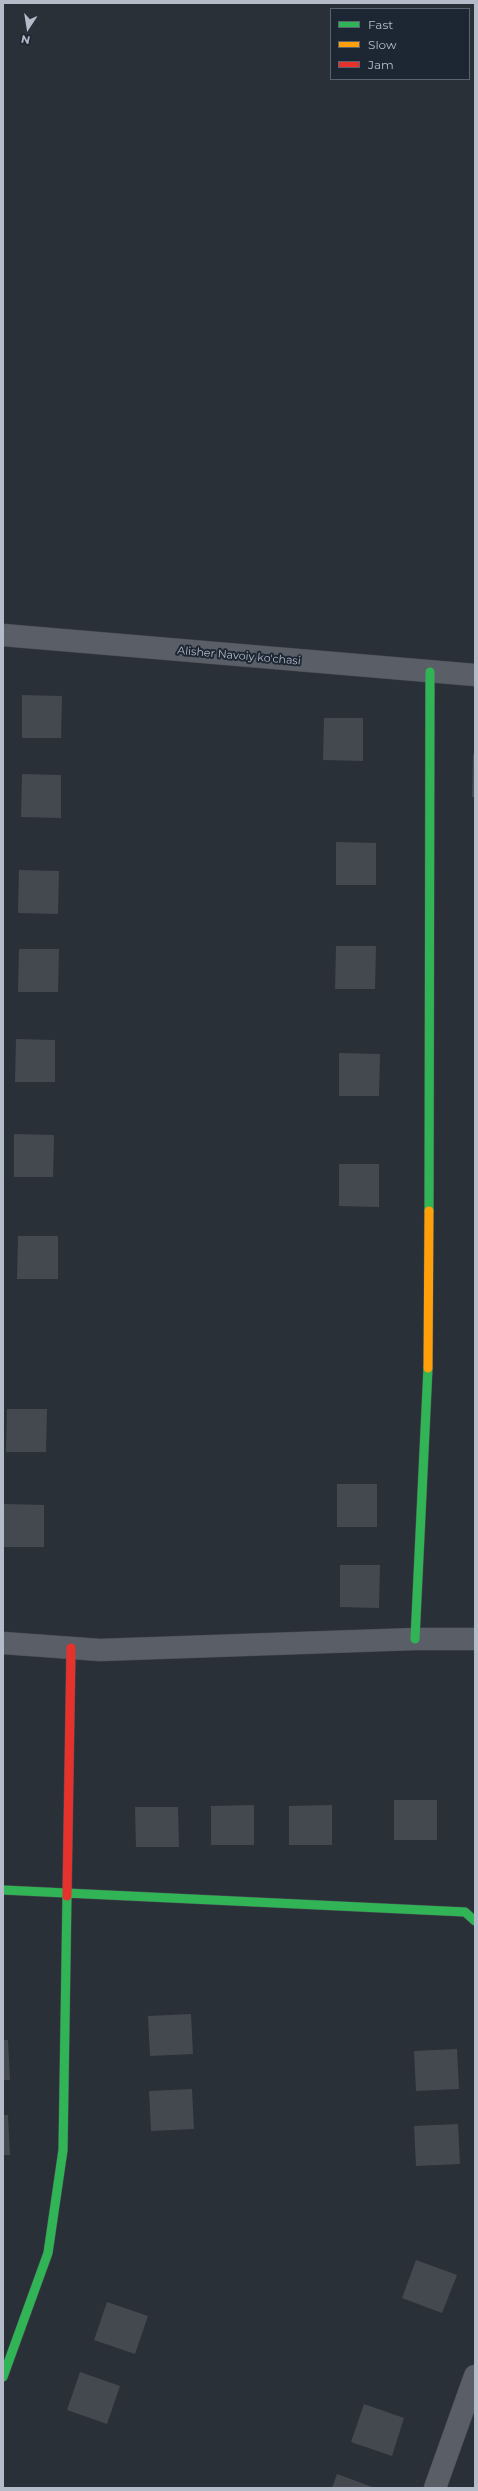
<!DOCTYPE html>
<style>
body{margin:0}
#map{position:relative;width:478px;height:2491px;overflow:hidden;background:#2a3038;font-family:Montserrat,sans-serif}
canvas{display:block}
.frame{position:absolute;inset:0;border:4px solid #b4bcc9;pointer-events:none}
.legend{position:absolute;left:330px;top:8px;width:140px;height:72px;box-sizing:border-box;background:#1d2633;border:1px solid #59626f;margin:0;padding:5px 7px;list-style:none;font-size:12px;color:#b4bcc9}
.legend li{display:flex;align-items:center;gap:8px;height:20px}
.legend b{width:20px;border:1px solid #59626f}
.north{position:absolute;left:8px;top:8px;width:40px;height:40px;-webkit-text-stroke:3px #1d2633;paint-order:stroke;rotate:192deg;font-size:11px;font-weight:700;line-height:16px;text-align:center;color:#b4bcc9}
.north::after{content:'';display:block;margin:auto;width:14px;height:18px;background:#b4bcc9;clip-path:polygon(50% 0,100% 100%,50% 72%,0 100%)}
</style>
<div id="map">
<canvas width="478" height="2491"></canvas>
<div class="frame"></div>
<ul class="legend">
<li><b style="height:5px;background:#30b455"></b>Fast</li>
<li><b style="height:5px;background:#ff9f0a"></b>Slow</li>
<li><b style="height:5px;background:#e5322d"></b>Jam</li>
</ul>
<div class="north">N</div>
</div>
<script>
const g = document.querySelector('canvas').getContext('2d');
g.lineJoin = 'round';
function fillPath(path, color) { g.fillStyle = color; g.fill(path, 'evenodd'); }
function trace(path, color, width, dash) { g.strokeStyle = color; g.lineWidth = width; g.lineCap = dash ? 'butt' : 'round'; g.setLineDash(dash || []); g.stroke(path); }
function write(font, color, halo, rows, align = 'center') {
  g.font = font + ' Montserrat,sans-serif'; g.lineWidth = 4; g.setLineDash([]); g.textBaseline = 'middle'; g.strokeStyle = halo; g.fillStyle = color; for (const [text, x, y, turn = 0] of rows) {
    g.save(); g.translate(x, y); g.rotate((+turn || 0) * Math.PI / 180); g.textAlign = isNaN(turn) ? turn : align; if (halo) g.strokeText(text, 0, 0); g.fillText(text, 0, 0); g.restore();
  }
}
const building = new Path2D(`
 M22 695 62 696 61 738H22Z
 M324 718H363V761L323 760Z
 M473 754H475V797H472Z
 M22 774 61 775V818L21 817Z
 M336 842 376 843V885H336Z
 M19 870 59 871 58 914 18 913Z
 M336 946H376L375 989H335Z
 M19 949H59L58 992H18Z
 M16 1039 55 1040V1082H15Z
 M339 1053 380 1054 379 1096H339Z
 M14 1134 54 1135 53 1177H14Z
 M339 1164H379V1207L339 1206Z
 M18 1236H58V1279H17Z
 M7 1409H47L46 1452H6Z
 M337 1484H377V1527H337Z
 M4 1504 44 1505V1547H4Z
 M340 1565H380L379 1608 340 1607Z
 M394 1800H437V1840H394Z
 M254 1805V1845H211V1806Z
 M332 1805V1845H289V1806Z
 M135 1807H178L179 1847H136Z
 M191 2014 193 2054 150 2056 148 2016Z
 M3 2040H8L10 2080H3Z
 M457 2049 459 2089 416 2091 414 2051Z
 M192 2089 194 2129 151 2131 149 2091Z
 M3 2115H8L10 2155H3Z
 M458 2124 460 2164 416 2166 414 2126Z
 M416 2260 457 2275 442 2313 402 2298Z
 M107 2302 148 2316 135 2354 94 2340Z
 M80 2372 120 2386 107 2424 67 2410Z
 M364 2404 404 2418 392 2456 351 2442Z
 M337 2474 375 2488H332Z`);
const street = new Path2D(`
 M3 635 475 675
 M3 1643 100 1650 415 1639H475
 M435 2488 475 2376`);
const fast = new Path2D(`
 M429 1211 430 672
 M415 1639 428 1368
 M3 1890 465 1912 475 1921
 M3 2377 48 2253 63 2150 67 1896`);
const slow = new Path2D(`
 M428 1368 429 1211`);
const jam = new Path2D(`
 M67 1896 71 1648`);
const streetNames = [
 ["Alisher Navoiy ko'chasi",239,656,5]
];
fillPath(building, '#444950');
trace(street, '#484c53', 23);
trace(fast, '#484c53', 10);
trace(slow, '#484c53', 10);
trace(jam, '#484c53', 10);
trace(street, '#5a5e66', 22);
trace(fast, '#30b455', 9);
trace(slow, '#ff9f0a', 9);
trace(jam, '#e5322d', 9);
write('11px', '#b4bcc9', '#1d2633', streetNames);
</script>
